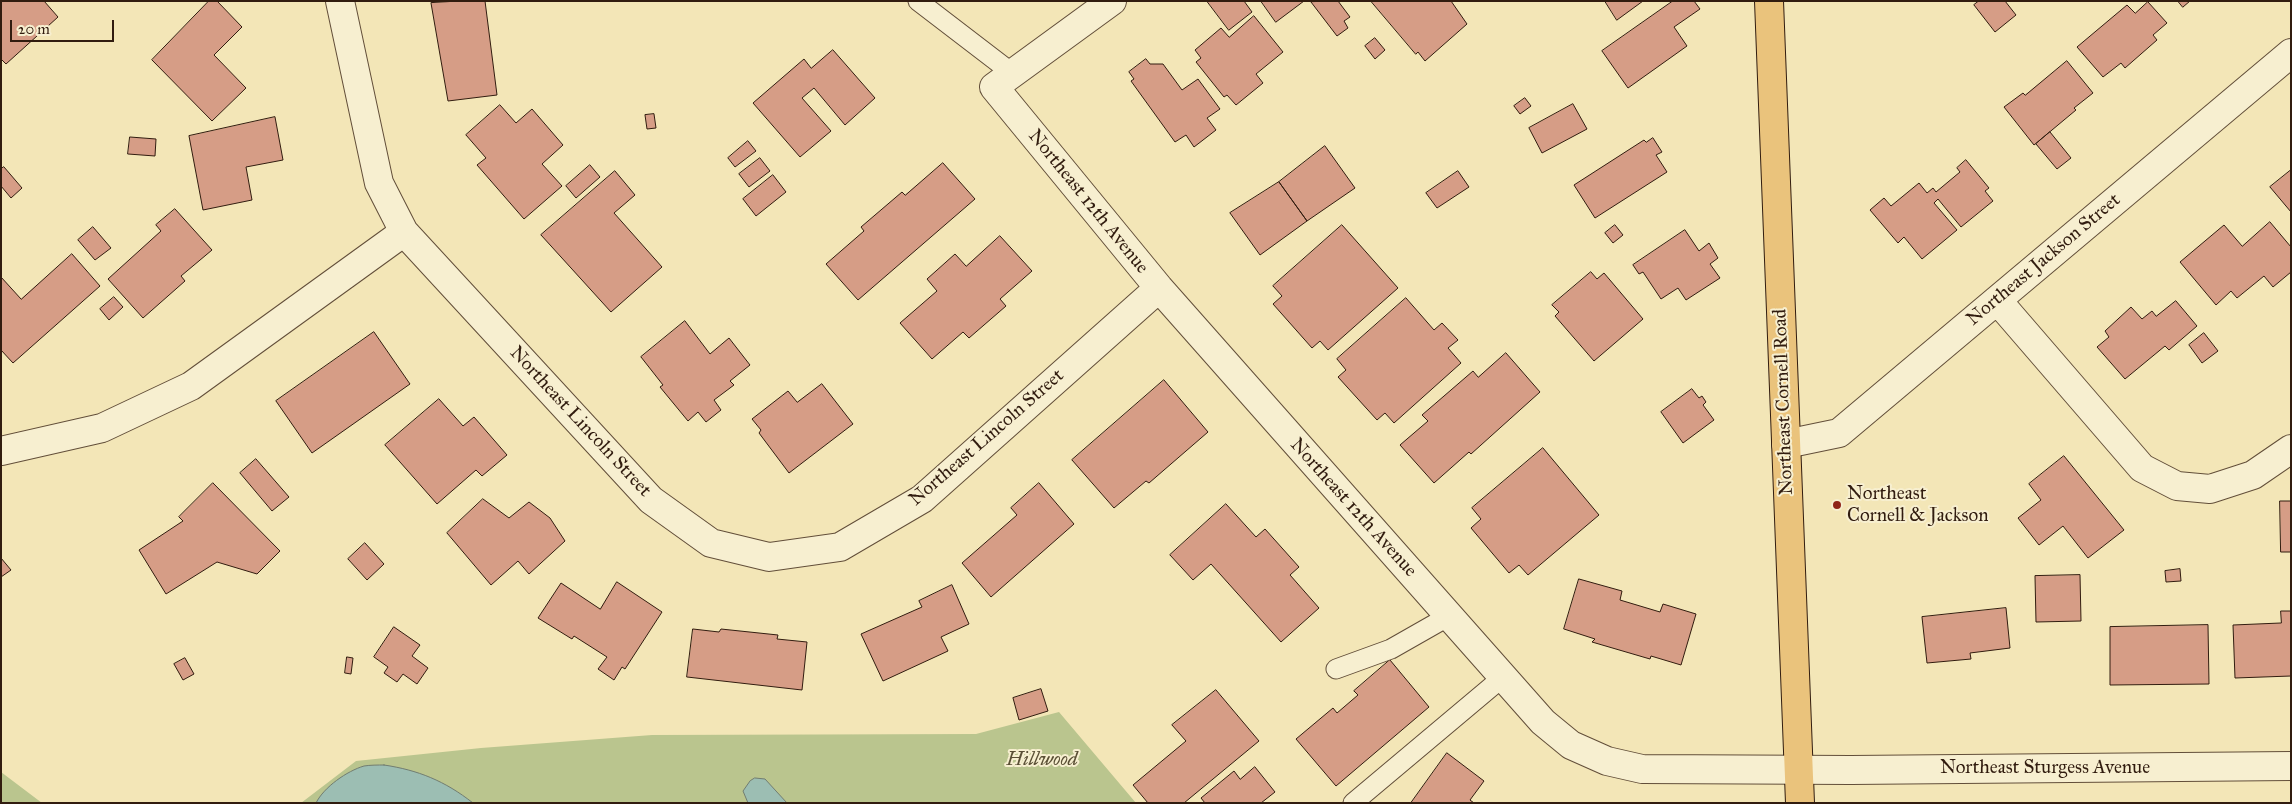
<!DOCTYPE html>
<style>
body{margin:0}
#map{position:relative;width:2292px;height:804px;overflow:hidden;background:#f3e6b7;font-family:"IM FELL Great Primer",serif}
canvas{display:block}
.frame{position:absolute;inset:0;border:2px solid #311c0f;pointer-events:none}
.scale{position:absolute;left:10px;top:20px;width:104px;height:22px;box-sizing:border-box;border:2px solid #311c0f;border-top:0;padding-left:6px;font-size:15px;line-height:18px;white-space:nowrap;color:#311c0f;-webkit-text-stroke:4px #f7efd0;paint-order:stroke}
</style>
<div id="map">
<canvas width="2292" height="804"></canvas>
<div class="frame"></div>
<div class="scale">20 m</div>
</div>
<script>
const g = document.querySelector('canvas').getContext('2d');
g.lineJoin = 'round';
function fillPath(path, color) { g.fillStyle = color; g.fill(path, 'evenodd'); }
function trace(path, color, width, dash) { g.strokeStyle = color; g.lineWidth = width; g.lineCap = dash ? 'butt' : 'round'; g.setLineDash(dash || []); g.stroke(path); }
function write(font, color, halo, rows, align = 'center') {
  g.font = font + ' "IM FELL Great Primer",serif'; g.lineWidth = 4; g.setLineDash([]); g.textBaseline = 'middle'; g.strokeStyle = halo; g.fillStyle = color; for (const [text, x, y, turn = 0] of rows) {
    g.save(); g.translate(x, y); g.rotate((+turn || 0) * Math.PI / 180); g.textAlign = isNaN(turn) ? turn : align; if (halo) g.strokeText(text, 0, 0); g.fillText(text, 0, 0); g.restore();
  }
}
const green = new Path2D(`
 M1059 712 1136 803H301L356 761 481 748 652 735 976 734Z
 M1 772 42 803H1Z`);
const water = new Path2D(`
 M384 765C418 770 445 781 473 803H316C324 787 347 771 364 766 370 765 378 765 384 765Z
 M755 778 765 779 787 803H748L743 791 750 781Z`);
const building = new Path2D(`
 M1 1H44L58 17 6 64 1 59Z
 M209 1H217L242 27 214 55 246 88 212 121 152 60Z
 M459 1H485L497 95 448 101 431 3Z
 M1207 1H1244L1252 12 1229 30Z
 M1261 1H1304L1276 22Z
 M1338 1 1350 17 1344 21 1348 28 1337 36 1311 2Z
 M1371 1H1451L1467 24 1425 61 1418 52 1416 54Z
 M1605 1H1643L1617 20Z
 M1673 1H1694L1700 9 1674 27 1687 46 1628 88 1602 51Z
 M1979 1H2005L2016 15 1995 32 1974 5Z
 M2178 1H2190L2183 7Z
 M2148 2 2167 23 2153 35 2157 40 2125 68 2121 63 2103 77 2077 47 2127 5 2135 13Z
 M1254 16 1283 52 1256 74 1263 83 1236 105 1227 95 1224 97 1196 62 1201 58 1195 50 1221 28 1229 37Z
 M1375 38 1385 50 1375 59 1365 46Z
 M833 50 875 98 845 125 814 88 802 98 831 131 800 157 753 103 804 59 811 68Z
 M1146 59 1150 64H1163L1182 90 1198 79 1220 109 1207 118 1216 130 1194 147 1186 135 1175 142 1131 81 1134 79 1129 72Z
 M2067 61 2093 93 2074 108 2076 110 2034 145 2004 107 2023 93 2025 95Z
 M1525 98 1531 106 1520 114 1514 106Z
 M1573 104 1587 129 1542 153 1529 128Z
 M500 105 516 123 532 109 563 145 542 164 562 186 524 219 477 165 486 158 466 135Z
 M654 114 656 128 647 129 645 115Z
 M275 117 283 160 246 167 252 200 203 210 189 136Z
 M2050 132 2071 158 2057 169 2036 144Z
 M130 137 156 139 155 156 128 154Z
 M1653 138 1662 152 1656 155 1667 172 1595 218 1574 185 1644 140 1646 142Z
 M748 141 756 151 735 167 728 158Z
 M1325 146 1355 188 1307 221 1279 182Z
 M760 158 770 171 749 187 739 174Z
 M1966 160 1989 188 1985 191 1993 201 1961 227 1938 199 1934 203 1957 230 1922 259 1904 237 1898 243 1870 210 1884 198 1891 206 1919 183 1927 193 1933 188 1936 192 1960 172 1957 168Z
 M943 163 975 199 858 300 826 264 864 231 861 227 902 192 905 195Z
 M590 165 600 177 576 198 566 186Z
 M4 167 22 188 11 198 1 186V169Z
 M2291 170V212L2270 187Z
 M615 171 635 195 614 213 662 267 611 312 541 235Z
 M1458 171 1469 187 1437 208 1426 193Z
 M773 175 786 192 756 216 743 199Z
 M1279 182 1307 221 1260 255 1230 213Z
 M175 209 212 250 181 276 185 281 143 318 108 279 161 231 156 225Z
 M2270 222 2291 247V272L2273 287 2264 276 2237 298 2231 291 2216 305 2180 262 2224 225 2242 246Z
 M1342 225 1398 288 1328 350 1320 341 1312 348 1273 304 1282 296 1273 286Z
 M1615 225 1623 235 1613 243 1605 233Z
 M93 227 111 248 95 260 78 240Z
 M1685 230 1699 251 1709 243 1718 258 1710 264 1720 278 1686 300 1678 288 1661 299 1643 272 1639 274 1633 265Z
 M1000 236 1032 271 1000 299 1006 306 969 338 963 332 932 359 900 323 937 291 927 279 955 254 966 266Z
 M72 254 100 286 13 363 1 350V277L21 299Z
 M1591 272 1597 279 1604 273 1643 319 1594 361 1555 316 1559 312 1552 305Z
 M114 297 123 307 109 320 100 309Z
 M1406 298 1434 330 1442 323 1458 340 1448 348 1461 363 1394 423 1385 413 1377 420 1338 377 1346 370 1337 359Z
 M2176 301 2197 326 2169 350 2165 346 2125 379 2097 347 2109 337 2105 331 2131 307 2142 319 2152 311 2156 316Z
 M685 321 710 354 729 338 750 365 730 381 734 385 714 400 721 410 706 422 698 412 688 421 660 387 663 385 641 357Z
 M374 332 410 384 312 453 276 401Z
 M2204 333 2218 351 2202 363 2189 345Z
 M1506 353 1540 392 1471 454 1469 452 1434 483 1400 445 1428 421 1422 415 1473 371 1478 377Z
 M1164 380 1208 432 1149 483 1146 481 1114 508 1072 460Z
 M822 384 853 424 789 473 759 433 761 430 752 419 788 391 797 402Z
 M1692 389 1699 398 1702 396 1706 402 1703 405 1714 420 1683 443 1661 412Z
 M439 399 463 426 474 417 507 455 482 476 476 470 437 504 385 445Z
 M1543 448 1599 515 1528 575 1519 565 1509 573 1471 528 1481 519 1472 508Z
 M2064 456 2124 530 2088 558 2063 526 2039 545 2018 518 2041 500 2029 484Z
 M256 459 289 497 272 511 240 473Z
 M213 483 280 551 257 574 217 562 166 594 139 550 183 521 179 517Z
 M1039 483 1074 524 991 597 962 563 1017 515 1011 508Z
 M483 499 509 518 529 502 550 518 565 541 529 574 518 561 491 585 447 533Z
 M2280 501H2291V552H2281Z
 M1226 504 1256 537 1265 529 1299 567 1290 575 1319 608 1281 642 1211 564 1193 580 1170 555Z
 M365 543 384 564 367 580 348 559Z
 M1 558 11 570 1 577Z
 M2180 569 2181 581 2166 582 2165 571Z
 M2080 575 2081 621 2036 622 2035 576Z
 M1579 579 1622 591 1620 600 1660 612 1663 604 1696 614 1681 665 1651 656 1650 659 1592 642 1595 639 1564 629Z
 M617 582 662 612 625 669 622 667 614 680 598 669 607 657 574 636 572 639 538 618 561 583 600 609Z
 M952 585 969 624 941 637 948 651 883 681 861 634 922 607 919 601Z
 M2006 608 2010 648 1970 653 1971 659 1927 663 1922 617Z
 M2281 611H2291V676L2235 678 2233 625 2281 623Z
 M2208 625 2209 684 2110 685V627Z
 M394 627 420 645 412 656 428 668 417 684 403 674 397 682 384 673 388 667 374 657Z
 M693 629 719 632 721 629 778 635 777 639 807 642 802 690 687 677Z
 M347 657 353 658 351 674 345 673Z
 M185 658 194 674 183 680 174 664Z
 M1390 660 1429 707 1336 786 1296 739 1333 708 1337 713 1358 695 1354 691Z
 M1041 689 1048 711 1019 720 1013 698Z
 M1216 690 1259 741 1184 803H1148L1133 785 1186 741 1172 725Z
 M1447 753 1484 781 1470 800 1474 803H1411Z
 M1255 767 1275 792 1261 803H1205L1201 798 1234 771 1240 779Z`);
const service = new Path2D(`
 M918 1 1012 73
 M1336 669 1391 649 1449 616
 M1353 803 1503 677`);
const minor = new Path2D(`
 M340 1 379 183 404 232
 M1112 1 994 87 1159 288 1543 722 1571 745 1607 761 1642 769 1851 770 2291 766
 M1997 300 2142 468 2177 486 2210 489 2253 475 2291 449
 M1786 444 1839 433 2291 53
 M1 451 102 428 191 386 404 232 651 500 711 543 769 557 840 547 922 499 1159 288`);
const trunk = new Path2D(`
 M1769 1 1800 803`);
const markers = [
 [1837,505,5,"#8f2418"]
];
const streetNames = [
 ["Northeast 12th Avenue",1088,202,51],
 ["Northeast Jackson Street",2044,260,-40],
 ["Northeast Cornell Road",1784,402,-92],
 ["Northeast Lincoln Street",580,422,47],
 ["Northeast Lincoln Street",987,438,-41],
 ["Northeast 12th Avenue",1353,508,48],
 ["Northeast Sturgess Avenue",2045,768]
];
const poiNames = [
 ["Northeast",1847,494],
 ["Cornell & Jackson",1847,516]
];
const parkNames = [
 ["Hillwood",1042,760]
];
fillPath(green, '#bac58e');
fillPath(water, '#9cbeb3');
trace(water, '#717d71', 1);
fillPath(building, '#d69d86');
trace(building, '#311c0f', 1);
trace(service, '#624e39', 21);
trace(minor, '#624e39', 30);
trace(trunk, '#311c0f', 30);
trace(service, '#f7efd0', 19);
trace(minor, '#f7efd0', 28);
trace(trunk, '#eac37c', 28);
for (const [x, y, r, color] of markers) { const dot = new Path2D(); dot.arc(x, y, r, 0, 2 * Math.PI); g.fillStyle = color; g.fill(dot); trace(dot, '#f7efd0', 2); }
write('19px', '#311c0f', '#f7efd0', streetNames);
write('19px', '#311c0f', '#f7efd0', poiNames, 'left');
write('italic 19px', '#5a4f35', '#f7efd0', parkNames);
</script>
